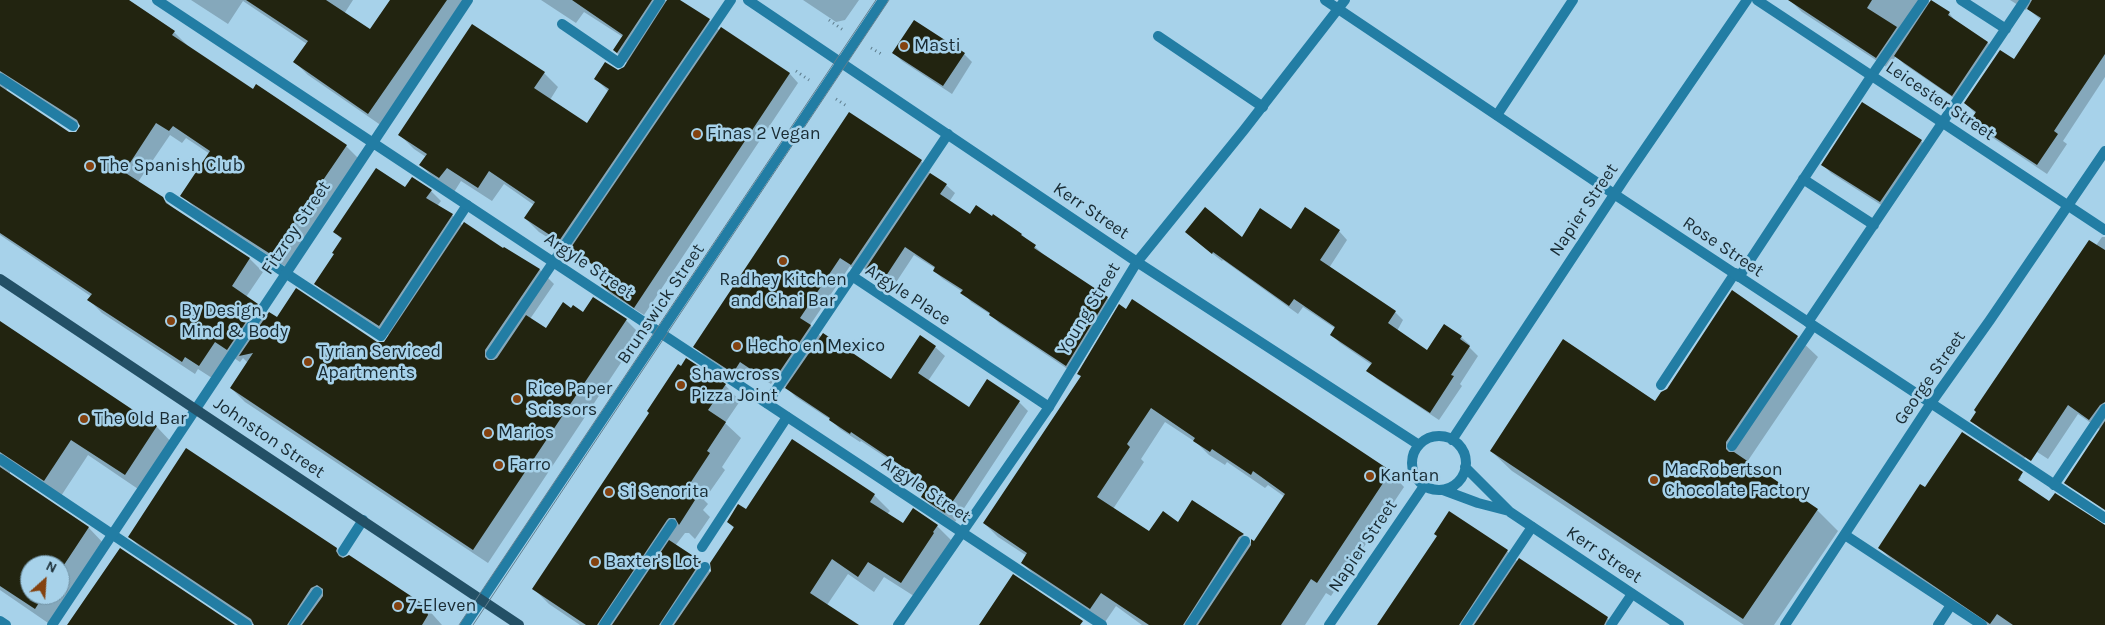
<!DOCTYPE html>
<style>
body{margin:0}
#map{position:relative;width:2105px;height:625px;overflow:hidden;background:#a7d2ea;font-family:Karla,sans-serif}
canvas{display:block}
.north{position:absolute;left:20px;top:555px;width:50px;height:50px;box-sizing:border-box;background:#a7d2ea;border:1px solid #6e8fa1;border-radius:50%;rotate:26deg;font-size:14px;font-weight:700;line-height:20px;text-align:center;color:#192b33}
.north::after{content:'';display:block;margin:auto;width:18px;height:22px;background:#844210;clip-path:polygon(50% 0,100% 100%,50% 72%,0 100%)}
</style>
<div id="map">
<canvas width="2105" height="625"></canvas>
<div class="north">N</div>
</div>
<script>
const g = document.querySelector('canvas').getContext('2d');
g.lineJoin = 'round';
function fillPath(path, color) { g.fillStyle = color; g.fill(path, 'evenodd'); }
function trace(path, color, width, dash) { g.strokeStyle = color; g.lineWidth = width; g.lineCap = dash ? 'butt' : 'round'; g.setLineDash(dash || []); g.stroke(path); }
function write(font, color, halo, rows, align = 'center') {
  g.font = font + ' Karla,sans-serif'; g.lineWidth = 5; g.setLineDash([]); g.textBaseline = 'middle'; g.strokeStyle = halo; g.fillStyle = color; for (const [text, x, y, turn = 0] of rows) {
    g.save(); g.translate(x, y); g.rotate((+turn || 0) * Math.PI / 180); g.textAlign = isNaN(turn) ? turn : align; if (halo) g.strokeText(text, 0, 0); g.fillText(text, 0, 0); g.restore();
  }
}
const shadow = new Path2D(`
 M0 0H127L174 32 187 45 186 46 253 90 346 146 359 159 286 267 195 208 182 195 210 154 186 138 182 143 170 135 138 182 162 198 174 209 250 259 263 272 246 297 268 316 377 343H385L390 336 326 294 316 284 335 254 342 240 335 232 405 189 431 191 441 201 437 206 452 215 463 226 503 250 505 248 540 270 554 284 530 319 546 330 572 310 583 313 626 320 640 334 488 563 245 402 231 388 248 363 243 358 240 362 228 354 212 378 198 369 195 374 102 313 89 300 92 297 0 235ZM18 85 81 126 79 131 73 134 69 133 6 92 7 88Z
 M191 0H353L344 14 370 31 391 0H466L382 126 308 75 295 62 307 44 243 1 228 24Z
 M541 0H665L667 2V0H678L709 20 720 31 721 29 790 74 798 83 644 315 611 294 602 285 608 277 575 252 574 254 539 232 525 218 534 205 504 184 492 201 461 181 454 192 435 179 421 165 426 157 414 149 400 135 544 73 558 87 550 100 587 124 609 92 596 79 625 68 628 64 614 50 623 37 584 12 576 23Z
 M803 0H859L845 20 836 22Z
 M1790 0H1926L1949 13 1957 23 1988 43 1996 52 1961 103 1904 64 1896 56 1888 68 1802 12Z
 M2010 0H2105V77L2063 141 2067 144 2047 174 1981 130 1972 121 1976 114 1965 103 2014 60 2041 20 2027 8 2026 10Z
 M894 53 964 54 972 62 952 94 902 61Z
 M1863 104 1921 141 1930 150 1889 210 1831 173 1823 165Z
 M850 114 921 161 930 171 929 173 946 185 955 193 949 202 971 216H993L1022 235 1043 254 1107 298 1116 306 1075 374 999 323 990 314 971 302 963 292 943 279 934 271 936 269 914 255 891 290 875 279 864 268 861 273 850 266 810 325 821 337 891 381 935 347 945 356 928 381 969 408 1019 402 1028 411 955 522 932 506 922 497 928 488 920 480 861 441 860 442 840 429 831 420 796 397 785 386 784 389 773 381 771 384 750 371 743 381 704 356 695 346Z
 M1292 230 1339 231 1347 240 1329 268 1395 312 1403 320 1397 331 1427 351 1461 337 1470 345 1469 347 1478 356 1460 384 1462 386 1439 420 1377 379 1368 370 1372 365 1340 343 1332 335 1336 329 1303 307 1298 314 1223 260 1222 261 1195 240 1242 239Z
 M2102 237H2105V497L2101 430 2078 414 2048 459 2031 448 2024 459 1982 430 1972 421Z
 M1132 301 1390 472 1404 487 1331 596 1326 593 1305 625H1142L1116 606 1105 622 1037 577 1022 563 1027 556 998 537 984 523 1082 377 1079 374ZM1165 422 1197 443 1209 455 1225 465 1227 462 1265 488 1268 485 1285 497 1255 543 1252 544 1243 535 1193 502 1178 523 1149 533 1113 509 1144 462 1141 459Z
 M0 323 157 427 173 444 141 491 88 455 61 496 14 468 10 472V475L89 528 105 545 51 625 0 590ZM30 565H60V595H30Z
 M1797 337 1818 357 1747 462 1817 510 1838 531 1774 625H1744L1512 471 1491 451 1655 402Z
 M725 385 740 401 725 423 741 438 722 467 725 470 704 500 708 504 703 510 710 517 695 539 689 533H685L675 546 700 562 711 573 734 528 728 522 746 511 792 441 874 495 890 511 887 514 903 525 937 526 952 541 917 598 884 577 874 592 848 574 827 605 852 625H580L549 604 534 589Z
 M2006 462 2021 477 2018 481 2105 540V625H1986L1895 563 1880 548 1926 489Z
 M1449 513 1507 551 1518 562 1607 618 1614 625H1379L1438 536Z
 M129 536 336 548 346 558 426 607 442 625H254L145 552Z`);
const building = new Path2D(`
 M0 0H129L175 31 172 35 253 89 256 84 347 145 272 255 180 196 210 151 173 126 169 131 156 123 124 172 163 197 166 203 250 258 232 286 258 304 227 350 215 342 199 366 185 357 182 362 87 300 92 294 0 233V86L69 132H76L80 126 77 120 0 71Z
 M246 0H326L370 29 390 0H447L368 114 293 62 308 41Z
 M572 0H652L617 53 613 50 623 35Z
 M667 0H680L710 19 559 241 524 218 535 202 489 171 478 188 447 168 439 178 419 165 427 154 398 135 472 24 545 72 534 88 587 123 609 89 594 79 605 62 618 70 624 67Z
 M1788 0H1872L1867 8 1897 27 1876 58Z
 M1931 0 1950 12 1948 15 1988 42 1952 96 1894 56Z
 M2032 0H2105V54L2054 131 2058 134 2037 165 1970 121 1976 112 1964 103 2000 50 2014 59 2041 18 2027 9Z
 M914 20 965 53 943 86 892 53Z
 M721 27 790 73 634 308 601 285 608 275 570 249Z
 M1862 102 1922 140 1880 202 1821 165Z
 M849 112 922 160 851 265 840 258 800 318 811 325 774 380 763 373 761 376 740 362 733 373 693 347Z
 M376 168 405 187 412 177 432 190 426 198 453 214 379 326 314 284 334 254 332 253 342 238 333 232Z
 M930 173 947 184 940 194 970 214 976 205 992 216 993 214 1022 234 1021 235 1036 245 1034 248 1108 297 1066 366 989 315 990 313 960 293 963 290 933 271 935 267 905 247 882 282 865 270Z
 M1205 207 1242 237 1260 208 1291 229 1305 207 1340 230 1320 260 1396 311 1388 323 1427 350 1444 324 1462 336 1460 339 1470 346 1451 375 1454 376 1430 413 1366 371 1372 363 1330 335 1335 327 1294 299 1289 306 1213 252 1212 254 1185 232Z
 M464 222 503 248 504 247 540 269 485 350V357L488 360H494L497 358 526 315 546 328 563 302 571 308 573 305 583 312 593 297 627 319 473 550 230 388 253 353 239 356 269 312 277 317 296 288 377 342H384Z
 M2089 240 2105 250V402L2100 405 2089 420 2068 405 2031 461 1970 421 1976 412 1974 410Z
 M1732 290 1798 336 1726 442V449L1729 452H1734L1818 509 1743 619 1490 451 1563 339 1655 401 1661 392 1667 389Z
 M1132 299 1391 471 1317 583 1311 579 1281 625H1198L1251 545V539L1254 541 1285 494 1253 471 1251 475 1212 449 1210 452 1193 441 1195 438 1151 408 1127 444 1130 447 1097 497 1149 531 1163 511 1178 522 1192 500 1244 534 1239 537 1183 625H1149L1101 593 1090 609 1021 563 1027 553 983 523 1081 376 1077 374 1119 304 1126 309Z
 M0 321 157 426 125 475 71 440 44 481 0 452Z
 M823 333 891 379 920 335 936 346 918 373 969 407 987 379 1020 401 945 513 921 497 927 486 919 481 921 479 851 432 850 434 829 420 830 418 785 388Z
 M686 358 726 384 708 410 726 422 707 451 710 453 689 485 693 487 688 495 695 500 679 525 675 518H669L667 520 597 625H586L532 589 649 413 647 411 678 364 681 366Z
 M2105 421V510L2064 483Z
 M1962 432 2023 472 2018 480 2049 501 2055 493 2105 525V625H2013L1997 614 1990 624 1878 548 1920 484 1925 487Z
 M792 439 875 494 870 502 903 523 913 508 938 525 933 532 934 533 901 583 868 562 858 577 832 559 810 593 859 625H674L711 571 710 563 734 527 727 522 738 504 746 509Z
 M186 448 337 548 336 551 339 556 343 558 349 555 426 606 428 615 422 625H302L323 596V589L317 585 311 588 287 625H254L251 619 128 537Z
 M0 467 89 527 60 571V565H30V595H44L35 609 0 586Z
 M1449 511 1508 550 1459 625H1377L1437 536 1434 534Z
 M669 540 701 561 659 625H612Z
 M120 548 235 625H67Z
 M1519 558 1608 617 1604 625H1474Z
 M1013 574 1083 621 1080 625H979Z`);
const path = new Path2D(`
 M829 20 843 30
 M871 48 883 55
 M796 71 809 80
 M836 99 848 107`);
const service = new Path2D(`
 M1961 0 2006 29
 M562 24 619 63 660 0
 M1158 36 1263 107
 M0 78 73 126
 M1497 115 1573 0
 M1803 179 1874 225
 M170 197 381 336 467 205
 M852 276 1049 407
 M1739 277 1872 75 1924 0
 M1808 322 2025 0
 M491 354 731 0
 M1661 385 1735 273
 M767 403 948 134
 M1732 446 1813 326
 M0 459 247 625
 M2054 485 2105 409
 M1845 535 1982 625
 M702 547 787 417
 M343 551 363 520
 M294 625 317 592
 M604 625 672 524
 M666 625 705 567
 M1190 625 1245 541
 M1466 625 1532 527
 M1611 625 1632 594
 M1938 625 1951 605`);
const minor = new Path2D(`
 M157 0 1102 625
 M748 0 1137 262 1419 445
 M1325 0 1614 194 2105 518
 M1757 0 2105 230
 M1412 463a27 27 0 1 1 54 0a27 27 0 1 1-54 0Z
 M1452 440 1625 178 1747 0
 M1465 467 1510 512 1679 625
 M1443 490 1478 503 1509 511
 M0 621 6 625
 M52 625 468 0
 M898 625 1049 407 1137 262 1244 130 1345 0
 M1329 625 1424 486
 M1785 625 1931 403 1990 320 2105 151`);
const tertiary = new Path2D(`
 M465 625 883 0`);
const secondary = new Path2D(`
 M0 279 519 625`);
const tram = new Path2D(`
 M459 625 876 0
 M473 625 889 0`);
const markers = [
 [904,46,5,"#844210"],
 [697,134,5,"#844210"],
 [90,166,5,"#844210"],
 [783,261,5,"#844210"],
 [171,321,5,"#844210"],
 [737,346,5,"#844210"],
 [308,362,5,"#844210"],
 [681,385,5,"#844210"],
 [517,399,5,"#844210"],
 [84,419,5,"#844210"],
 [488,433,5,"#844210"],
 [499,465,5,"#844210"],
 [1370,476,5,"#844210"],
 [1654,480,5,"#844210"],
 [609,492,5,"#844210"],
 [595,562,5,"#844210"],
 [398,606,5,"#844210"]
];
const poiNames = [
 ["Masti",914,46],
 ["Finas 2 Vegan",707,134],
 ["The Spanish Club",100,166],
 ["Radhey Kitchen",783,280,"center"],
 ["and Chai Bar",783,301,"center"],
 ["By Design,",181,311],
 ["Mind & Body",181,332],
 ["Hecho en Mexico",747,346],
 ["Tyrian Serviced",318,352],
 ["Apartments",318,373],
 ["Shawcross",691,375],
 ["Pizza Joint",691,396],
 ["Rice Paper",527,389],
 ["Scissors",527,410],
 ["The Old Bar",94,419],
 ["Marios",498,433],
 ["Farro",509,465],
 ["MacRobertson",1664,470],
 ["Chocolate Factory",1664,491],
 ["Kantan",1380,476],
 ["Si Senorita",619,492],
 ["Baxter's Lot",605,562],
 ["7-Eleven",408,606]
];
const streetNames = [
 ["Leicester Street",1940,101,34],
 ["Napier Street",1584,210,-56],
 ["Kerr Street",1091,211,34],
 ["Fitzroy Street",296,228,-56],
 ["Rose Street",1723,247,34],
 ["Argyle Street",589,266,34],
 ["Argyle Place",908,295,33],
 ["Brunswick Street",661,304,-56],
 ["Young Street",1089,309,-59],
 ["George Street",1930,378,-55],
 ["Johnston Street",269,438,34],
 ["Argyle Street",926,490,34],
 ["Napier Street",1363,546,-56],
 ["Kerr Street",1604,555,34]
];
fillPath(shadow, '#0003');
fillPath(building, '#222410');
trace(path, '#5c7a8a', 3, [1, 4]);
trace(service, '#227da4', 10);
trace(minor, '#227da4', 10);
trace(tertiary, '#227da4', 10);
trace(secondary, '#235066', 10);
trace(tram, '#617f8f', 1);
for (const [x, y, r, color] of markers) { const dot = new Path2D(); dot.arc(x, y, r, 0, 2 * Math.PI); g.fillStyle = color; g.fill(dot); trace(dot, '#a7d2ea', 2); }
write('18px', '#192b33', '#a7d2ea', poiNames, 'left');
write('18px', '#192b33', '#a7d2ea', streetNames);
</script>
